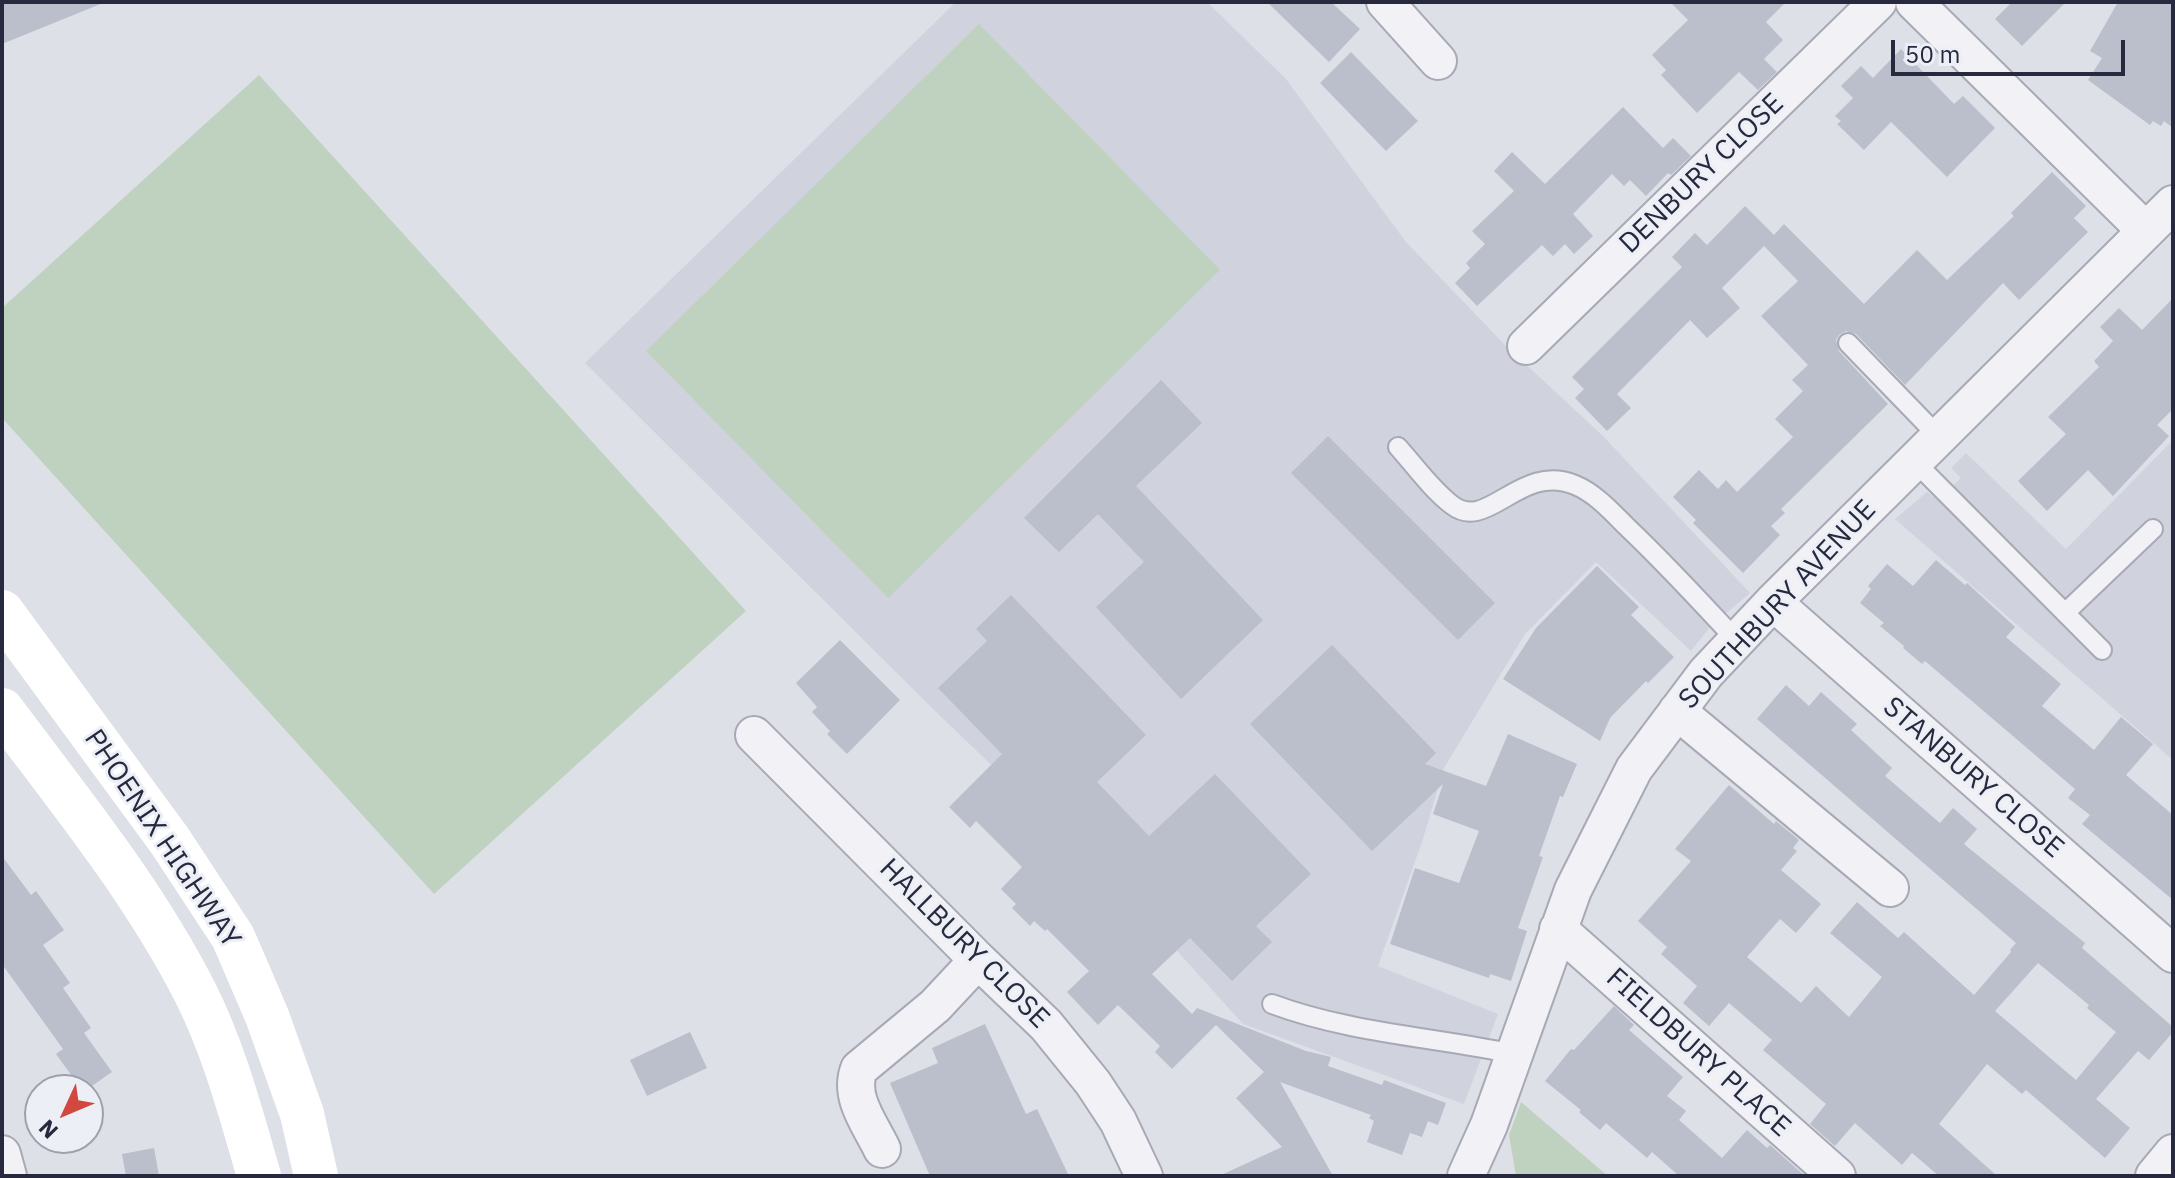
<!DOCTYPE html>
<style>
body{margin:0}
#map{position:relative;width:2175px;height:1178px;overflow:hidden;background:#dee0e8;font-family:"IBM Plex Sans",sans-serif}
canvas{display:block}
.frame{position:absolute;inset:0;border:4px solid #272a3f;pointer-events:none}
.north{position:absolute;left:24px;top:1074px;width:80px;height:80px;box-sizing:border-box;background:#edeff6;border:2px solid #9ea0ad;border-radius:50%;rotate:226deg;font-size:22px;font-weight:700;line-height:32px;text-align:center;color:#272a3f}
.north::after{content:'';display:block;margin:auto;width:28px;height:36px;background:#d2473e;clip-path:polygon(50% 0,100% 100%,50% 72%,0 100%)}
.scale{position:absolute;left:1891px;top:40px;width:234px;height:36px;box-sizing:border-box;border:4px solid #272a3f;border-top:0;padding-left:10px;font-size:24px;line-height:28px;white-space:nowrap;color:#272a3f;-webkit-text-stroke:6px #edeff6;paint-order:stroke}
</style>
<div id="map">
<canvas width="2175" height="1178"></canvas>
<div class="frame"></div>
<div class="north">N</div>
<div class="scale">50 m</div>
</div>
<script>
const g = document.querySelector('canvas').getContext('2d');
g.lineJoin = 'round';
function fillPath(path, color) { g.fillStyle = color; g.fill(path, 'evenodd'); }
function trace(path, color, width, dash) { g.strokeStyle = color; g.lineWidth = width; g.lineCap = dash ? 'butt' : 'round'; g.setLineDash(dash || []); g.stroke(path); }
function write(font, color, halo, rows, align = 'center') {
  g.font = font + ' "IBM Plex Sans",sans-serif'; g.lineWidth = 6; g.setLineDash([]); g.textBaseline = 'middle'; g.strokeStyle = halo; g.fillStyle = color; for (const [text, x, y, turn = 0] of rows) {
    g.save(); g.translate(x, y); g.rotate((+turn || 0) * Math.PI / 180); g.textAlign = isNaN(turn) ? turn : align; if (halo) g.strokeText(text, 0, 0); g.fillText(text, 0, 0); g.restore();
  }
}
const built = new Path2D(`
 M956 2H1207L1286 79 1406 242 1505 345 1603 436 1750 593 1710 627 1691 651 1596 562 1525 634 1444 768 1423 839 1378 966 1498 1014 1464 1104 1243 1024 1123 891 933 709 585 363Z
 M2173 440V760L1895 519 1927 492 1938 499 1961 478 1951 468 1966 453 2066 549Z`);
const green = new Path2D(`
 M979 24 1220 270 888 598 646 351Z
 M259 75 746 611 434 894 2 418V308Z
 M1521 1102 1608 1176H1516L1509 1135Z`);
const building = new Path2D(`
 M2 2H103V3L2 44Z
 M1267 2H1331L1360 29 1329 62Z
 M1670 2H1786L1766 22 1783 40 1764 59 1777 72 1758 90 1739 72 1697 113 1661 75 1666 70 1652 55 1688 20Z
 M2012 2H2066L2022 46 1995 19Z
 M2118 2H2173V128L2164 121 2161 126 2153 121 2150 125 2088 80 2102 58 2090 51Z
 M1901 49 1954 104 1963 96 1995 128 1947 177 1891 122 1864 150 1837 124 1841 121 1835 116 1853 98 1841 86 1861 66 1873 78Z
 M1351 52 1418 121 1386 151 1320 83Z
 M1623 107 1663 148 1673 138 1691 156 1671 175 1668 173 1646 196 1630 180 1624 186 1612 174 1573 214 1593 236 1574 254 1565 244 1553 256 1542 245 1477 306 1455 283 1470 268 1466 263 1485 244 1472 231 1514 191 1494 171 1512 152 1545 184Z
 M2052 172 2086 206 2074 218 2088 232 2019 300 2003 283 1905 385 1856 334 1846 331 1839 335 1836 340 1839 351 1888 404 1781 509 1785 513 1771 526 1780 535 1743 573 1693 523 1696 520 1673 497 1699 470 1718 489 1726 480 1737 492 1793 437 1775 419 1803 391 1792 380 1808 365 1761 316 1798 281 1764 246 1722 288 1740 308 1707 338 1690 320 1617 394 1631 408 1607 431 1575 398 1584 389 1572 377 1682 267 1672 257 1695 233 1707 245 1745 206 1774 235 1784 224 1864 304 1917 250 1947 280 2014 216 2011 213Z
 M2173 298V409L2157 425 2169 436 2113 496 2088 470 2047 511 2018 481 2066 434 2048 417 2099 367 2094 361 2113 341 2100 327 2119 308 2142 330Z
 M1161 380 1202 423 1136 486 1263 620 1181 699 1096 607 1144 562 1098 514 1059 552 1024 518Z
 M1328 436 1495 603 1458 640 1291 473Z
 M1936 560 1965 585 1967 583 2015 627 2006 637 2061 684 2042 706 2094 750 2121 717 2153 744 2126 775 2173 815V900L2082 824 2090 815 2068 798 2075 789 1925 661 1922 664 1903 648 1904 646 1880 626 1884 623 1860 603 1871 589 1868 586 1887 564 1913 586Z
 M1597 566 1639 607 1631 615 1674 657 1648 683 1646 681 1610 718 1600 741 1503 679 1536 628Z
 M1011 595 1146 735 1097 782 1149 836 1215 774 1311 874 1256 926 1272 942 1232 981 1190 938 1152 974 1192 1014 1197 1008 1306 1051 1331 1057 1328 1066 1382 1085 1384 1080 1446 1103 1438 1125 1428 1121 1422 1137 1410 1133 1402 1155 1367 1142 1374 1121 1369 1118 1371 1115 1280 1082 1333 1176H1219L1282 1147 1236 1098 1264 1072 1216 1025 1172 1069 1155 1052 1160 1046 1118 1005 1098 1025 1067 992 1089 971 1047 929 1045 931 1034 921 1030 926 1012 908 1016 904 1001 889 1022 867 976 821 970 828 949 807 1002 754 938 688 987 641 976 629Z
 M840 640 900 700 847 754 827 734 830 731 812 712 817 707 796 683Z
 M1332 645 1436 753 1425 764 1486 786 1508 734 1577 764 1563 797 1560 796 1539 856 1543 857 1518 928 1527 931 1511 981 1490 974 1489 978 1390 944 1415 868 1459 883 1479 831 1433 814 1443 784 1372 851 1250 724Z
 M1786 685 1809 706 1821 692 1857 724 1851 730 1892 768 1885 776 1940 823 1953 808 1977 829 1964 844 2085 943 2082 948 2173 1027V1032L2149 1060 2138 1051 2096 1099 2130 1128 2105 1158 2026 1090 2022 1094 1987 1064 1939 1124 1997 1176H1939L1912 1153 1902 1165 1855 1123 1835 1146 1810 1124 1826 1104 1763 1050 1772 1040 1729 1003 1709 1026 1683 1003 1697 986 1661 954 1667 947 1638 921 1691 861 1675 849 1729 785 1774 824 1776 821 1799 840 1793 848 1797 851 1781 870 1821 904 1796 933 1780 919 1747 957 1801 1003 1816 986 1849 1017 1882 977 1830 933 1857 902 1898 938 1904 932 1974 995 2011 952 2010 950 2016 943 1757 719ZM2038 963 2089 1005 2087 1008 2116 1032 2076 1080 1995 1011Z
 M2 856 31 895 36 891 64 930 43 945 70 983 63 988 91 1028 84 1033 112 1072 86 1090H82L56 1054 63 1049 2 964Z
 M1614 1006 1634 1025 1629 1030 1683 1077 1667 1096 1686 1111 1679 1120 1722 1158 1747 1130 1767 1148 1770 1145 1805 1176H1679L1652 1152 1647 1158 1606 1123 1600 1130 1579 1112 1581 1110 1545 1081 1571 1049 1574 1050Z
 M985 1024 1026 1114 1037 1109 1069 1176H930L890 1083 938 1063 932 1048Z
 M690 1032 707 1068 647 1096 630 1060Z
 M154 1148 159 1176H126L122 1154Z`);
const service = new Path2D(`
 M1848 343 1939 437
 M1398 447C1415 466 1432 490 1452 505 1488 533 1520 462 1575 485 1595 493 1612 512 1627 527 1665 563 1701 602 1737 641
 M1915 462 2102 650
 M2065 613 2153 529
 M1272 1004C1350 1033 1433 1037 1514 1054`);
const minor = new Path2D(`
 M1385 2 1438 61
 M1914 2 2146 231
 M1526 346 1878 2
 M1773 602 2173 954
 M1677 711 1890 888
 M754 735 978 960 1046 1025 1093 1083 1118 1121 1144 1176
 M1558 929 1837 1176
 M882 1149C870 1124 848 1097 859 1069L935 1006 978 960
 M2 1154 8 1176
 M1466 1176 1489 1125 1573 890 1634 769 1706 673 1773 602 2173 204
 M2154 1176 2173 1153`);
const secondary = new Path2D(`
 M2 612 170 841 233 937 267 1016 302 1114 316 1176
 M2 710C70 801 143 890 195 992 224 1049 241 1114 259 1176`);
const streetNames = [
 ["DENBURY CLOSE",1702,174,-44],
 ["SOUTHBURY AVENUE",1778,605,-47],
 ["STANBURY CLOSE",1973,778,41],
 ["PHOENIX HIGHWAY",162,839,56],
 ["HALLBURY CLOSE",964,944,45],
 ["FIELDBURY PLACE",1698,1053,42]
];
fillPath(built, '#d0d2dd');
fillPath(green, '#bfd2bf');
fillPath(building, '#bbbecb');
trace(service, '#a7a9b5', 22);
trace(minor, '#a7a9b5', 40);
trace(service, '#f1f1f6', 18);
trace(minor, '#f1f1f6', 36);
trace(secondary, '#fff', 44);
write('28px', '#272a3f', '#edeff6', streetNames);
</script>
